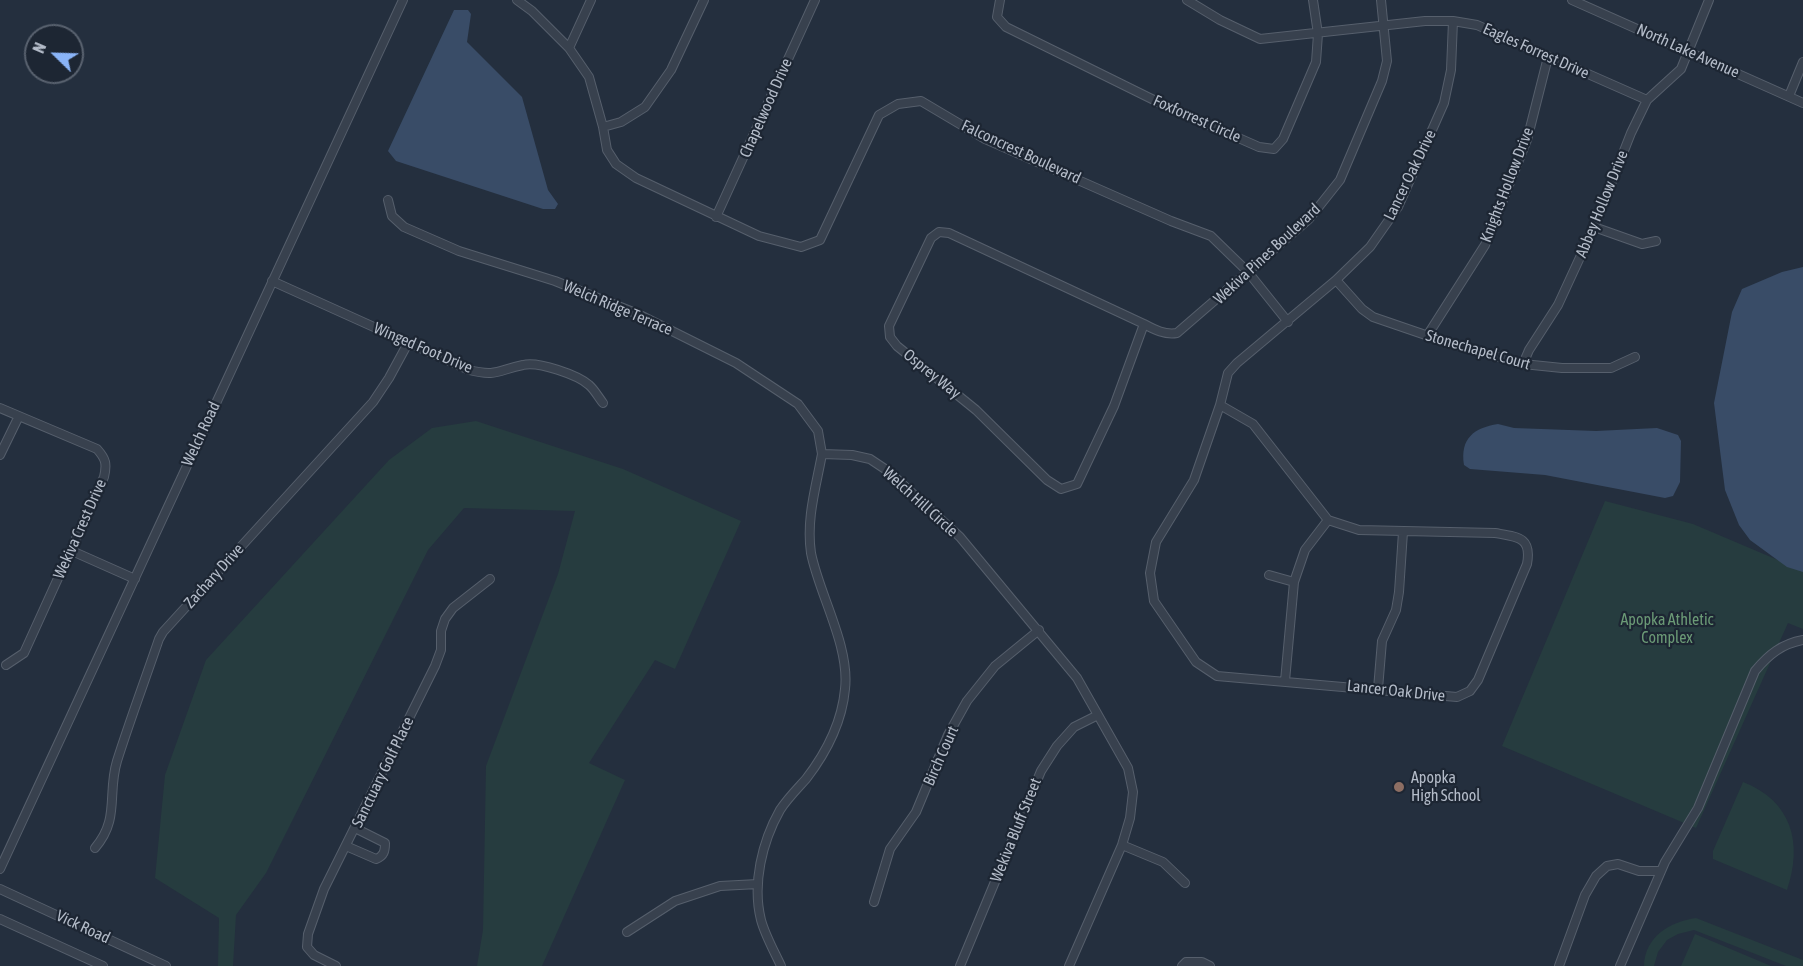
<!DOCTYPE html>
<style>
body{margin:0}
#map{position:relative;width:1803px;height:966px;overflow:hidden;background:#242f3e;font-family:"Asap Condensed",sans-serif}
canvas{display:block}
.north{position:absolute;left:24px;top:24px;width:60px;height:60px;box-sizing:border-box;background:#1d2633;border:2px solid #59626f;border-radius:50%;rotate:293deg;font-size:16px;font-weight:700;line-height:24px;text-align:center;color:#b4bcc9}
.north::after{content:'';display:block;margin:auto;width:21px;height:27px;background:#8ab4f8;clip-path:polygon(50% 0,100% 100%,50% 72%,0 100%)}
</style>
<div id="map">
<canvas width="1803" height="966"></canvas>
<div class="north">N</div>
</div>
<script>
const g = document.querySelector('canvas').getContext('2d');
g.lineJoin = 'round';
function fillPath(path, color) { g.fillStyle = color; g.fill(path, 'evenodd'); }
function trace(path, color, width, dash) { g.strokeStyle = color; g.lineWidth = width; g.lineCap = dash ? 'butt' : 'round'; g.setLineDash(dash || []); g.stroke(path); }
function write(font, color, halo, rows, align = 'center') {
  g.font = font + ' "Asap Condensed",sans-serif'; g.lineWidth = 4.5; g.setLineDash([]); g.textBaseline = 'middle'; g.strokeStyle = halo; g.fillStyle = color; for (const [text, x, y, turn = 0] of rows) {
    g.save(); g.translate(x, y); g.rotate((+turn || 0) * Math.PI / 180); g.textAlign = isNaN(turn) ? turn : align; if (halo) g.strokeText(text, 0, 0); g.fillText(text, 0, 0); g.restore();
  }
}
const green = new Path2D(`
 M476 421 623 469 741 521 675 669 655 660 589 763 625 780 542 966H477L483 930 486 766 558 574 575 511 464 508 428 550 266 873 236 915 233 966H218L219 918 155 878 165 775 206 660 389 460 432 428Z
 M1605 501 1693 524 1799 569 1803 567V629L1788 623 1696 828 1502 746Z
 M1743 782C1792 801 1803 843 1787 890L1713 859V851Z
 M1696 918 1803 960V966H1786L1694 930 1678 934 1667 940 1658 952 1654 966H1644C1645 936 1670 922 1696 918Z
 M1695 934 1771 966H1681Z`);
const water = new Path2D(`
 M454 10H468L471 14 467 42 522 97 548 190 558 204 555 209H543L396 161 388 151Z
 M1803 267V572L1787 567 1750 540 1739 525 1725 490 1714 403 1732 312 1742 289 1782 272Z
 M1498 424 1514 428 1596 431 1657 428 1678 435 1681 441 1680 482 1673 496 1665 498 1545 475 1470 469 1464 465C1460 438 1474 428 1498 424Z`);
const minor = new Path2D(`
 M517 0 532 11 569 48 589 77 603 127 607 150 616 164 636 178 759 236 801 247 820 240 879 115 898 104 921 101 985 139 1171 221 1211 236 1248 272 1288 322
 M1000 0 997 17 1006 27 1166 106 1259 147 1274 149 1283 139 1316 62 1318 34 1313 0
 M1187 0 1220 20 1260 39 1425 21H1453L1477 25 1647 100
 M1572 0 1803 103
 M569 48 591 0
 M1789 96 1803 62
 M603 127 621 122 645 107 671 70 704 0
 M388 200 392 216 404 227 459 251 555 281 638 314 736 363 798 404 818 431 822 454
 M716 217 815 0
 M1594 227 1642 244 1656 241
 M1336 280 1362 309 1373 317 1443 341 1523 364 1562 368H1611L1635 357
 M272 281 469 370C497 377 498 370 523 365 538 361 578 375 589 385 594 389 599 398 603 403
 M1144 324 1114 406 1077 484 1061 489 1047 480 976 410 897 346 890 337 889 326 931 238 939 232 949 233 1144 324C1155 330 1165 335 1177 333L1309 219 1340 180 1382 81 1387 61 1381 0
 M1427 336 1485 245 1527 140 1548 57
 M1523 364 1529 350 1558 305 1594 227 1631 133 1647 100 1681 69 1709 0
 M1220 405 1253 424 1328 520 1359 530 1495 533C1518 537 1532 537 1527 564L1478 680 1470 691 1457 697 1217 676 1196 662 1154 601 1150 573 1156 542 1194 480 1220 405 1228 373 1237 363 1336 280 1370 247 1398 207 1444 103 1451 70 1453 21
 M0 408 97 449C106 459 107 464 104 477L24 653 6 665
 M0 455 19 416
 M72 551 135 579
 M1269 575 1294 582
 M1285 681 1294 582 1305 550 1328 520
 M1378 689 1382 641 1396 610 1399 592 1403 532
 M1122 845 1163 862 1185 883
 M346 846 376 859C384 856 385 851 385 843L355 828
 M95 848C120 819 107 794 117 761 130 720 145 680 159 639L163 632 373 402 389 378 408 343
 M0 869 403 0
 M0 889 166 966
 M874 902 890 849 916 812 948 735 967 701 995 666 1039 630
 M0 919 103 966
 M627 932 675 901 720 886 758 884
 M336 966 314 955 307 947 308 934 324 889 435 666 441 650V631L445 619 453 608 490 579
 M781 966C774 951 765 935 761 920 752 884 762 842 780 810 787 799 797 789 806 779 826 753 842 722 845 689 850 646 819 594 811 553 806 519 816 487 822 454L852 455 870 459 888 471 960 537 1077 678 1128 768 1133 792 1130 818 1122 845 1069 966
 M960 966 1041 771 1057 746 1074 727 1098 715
 M1182 966 1186 962H1202L1210 966
 M1559 966 1585 895 1596 876 1607 866 1618 864 1639 871H1661
 M1620 966 1665 862 1698 808 1755 671C1769 654 1782 644 1803 640`);
const markers = [
 [1399,787,6,"#8d6e63"]
];
const streetNames = [
 ["Eagles Forrest Drive",1536,51,24],
 ["North Lake Avenue",1688,51,24],
 ["Chapelwood Drive",766,108,-66],
 ["Foxforrest Circle",1197,119,24],
 ["Falconcrest Boulevard",1021,152,25],
 ["Lancer Oak Drive",1410,175,-64],
 ["Knights Hollow Drive",1507,185,-69],
 ["Abbey Hollow Drive",1602,204,-68],
 ["Wekiva Pines Boulevard",1267,254,-43],
 ["Welch Ridge Terrace",618,308,23],
 ["Winged Foot Drive",423,348,23],
 ["Stonechapel Court",1478,350,16],
 ["Osprey Way",932,374,39],
 ["Welch Road",201,434,-65],
 ["Welch Hill Circle",920,502,42],
 ["Wekiva Crest Drive",80,529,-66],
 ["Zachary Drive",214,576,-48],
 ["Lancer Oak Drive",1396,691,6],
 ["Birch Court",941,756,-66],
 ["Sanctuary Golf Place",383,772,-64],
 ["Wekiva Bluff Street",1016,830,-68],
 ["Vick Road",83,927,25]
];
const parkNames = [
 ["Apopka Athletic",1667,620],
 ["Complex",1667,638]
];
const poiNames = [
 ["Apopka",1411,778],
 ["High School",1411,796]
];
fillPath(green, '#263c3f');
fillPath(water, '#394c67');
trace(minor, '#565f6c', 10);
trace(minor, '#38414e', 8);
for (const [x, y, r, color] of markers) { const dot = new Path2D(); dot.arc(x, y, r, 0, 2 * Math.PI); g.fillStyle = color; g.fill(dot); trace(dot, '#1d2633', 2); }
write('16px', '#b4bcc9', '#1d2633', streetNames);
write('16px', '#6b9a76', '#1d2633', parkNames);
write('16px', '#b4bcc9', '#1d2633', poiNames, 'left');
</script>
